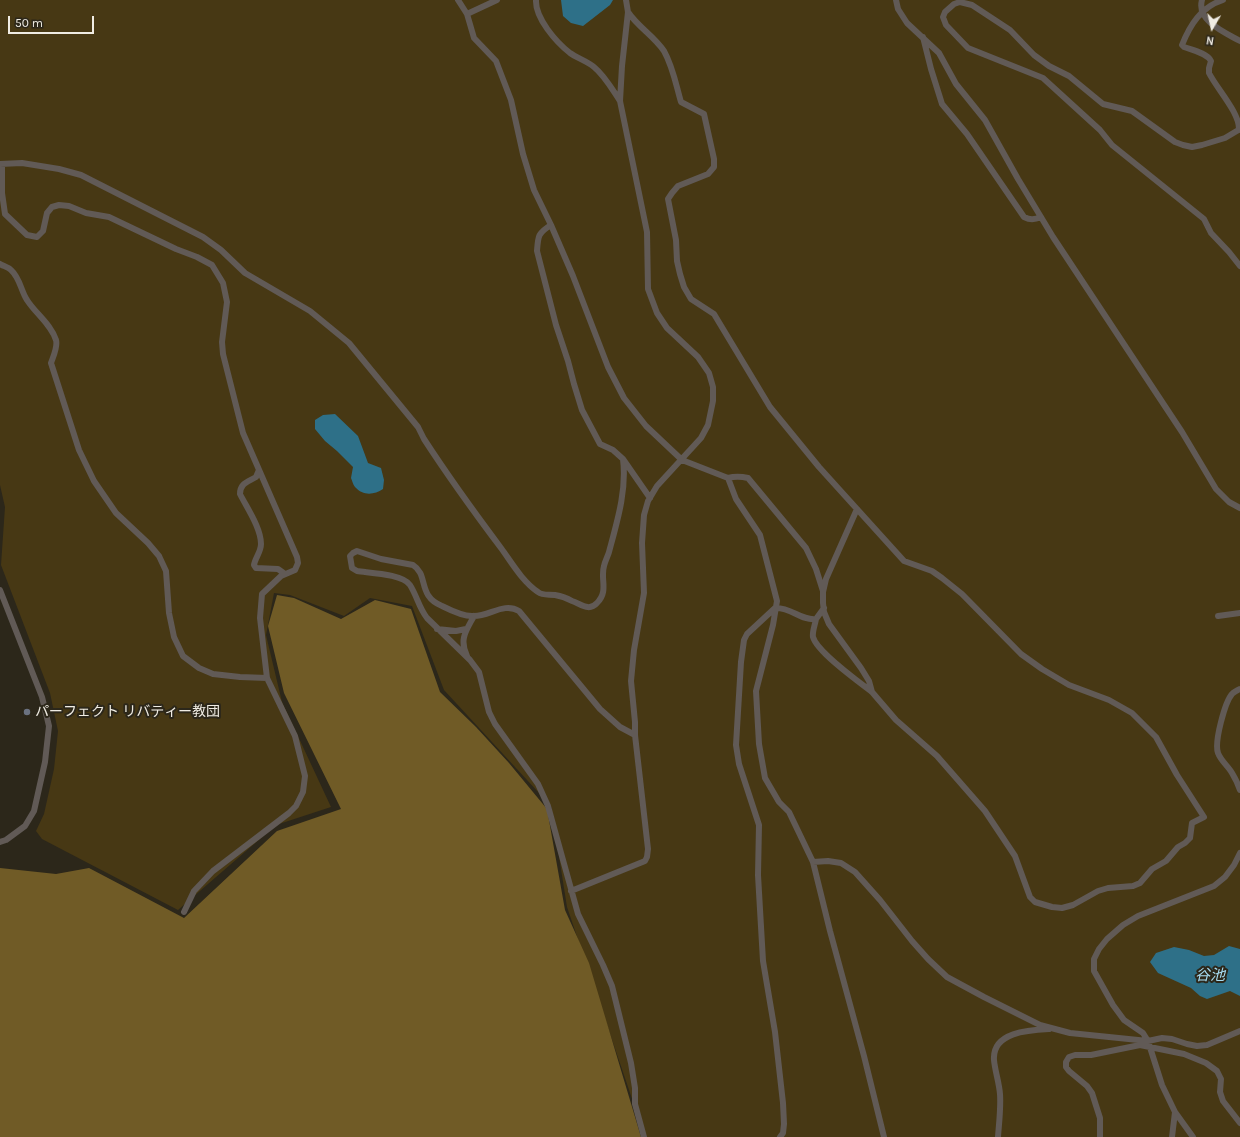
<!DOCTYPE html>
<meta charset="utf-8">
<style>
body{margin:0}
#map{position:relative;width:1240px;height:1137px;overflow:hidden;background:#2c271a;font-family:Karla,sans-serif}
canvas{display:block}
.north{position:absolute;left:1192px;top:8px;width:40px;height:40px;-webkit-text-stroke:3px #2c271a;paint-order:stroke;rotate:189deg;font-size:11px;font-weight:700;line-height:16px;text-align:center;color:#f0ece3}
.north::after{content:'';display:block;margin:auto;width:14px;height:18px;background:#f0ece3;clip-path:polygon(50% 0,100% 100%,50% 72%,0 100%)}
.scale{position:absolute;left:8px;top:16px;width:86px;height:18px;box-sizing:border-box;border:2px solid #f0ece3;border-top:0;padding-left:5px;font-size:12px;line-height:14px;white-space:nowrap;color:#f0ece3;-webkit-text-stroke:3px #2c271a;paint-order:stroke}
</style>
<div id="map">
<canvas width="1240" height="1137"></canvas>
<div class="north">N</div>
<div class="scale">50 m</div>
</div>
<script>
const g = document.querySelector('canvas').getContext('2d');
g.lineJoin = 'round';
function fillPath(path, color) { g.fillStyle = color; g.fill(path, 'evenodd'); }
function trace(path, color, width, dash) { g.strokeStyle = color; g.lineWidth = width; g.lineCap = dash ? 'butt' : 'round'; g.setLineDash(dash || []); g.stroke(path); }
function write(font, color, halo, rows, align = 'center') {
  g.font = font + ' Karla,"Noto Sans JP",sans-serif'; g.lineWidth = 4; g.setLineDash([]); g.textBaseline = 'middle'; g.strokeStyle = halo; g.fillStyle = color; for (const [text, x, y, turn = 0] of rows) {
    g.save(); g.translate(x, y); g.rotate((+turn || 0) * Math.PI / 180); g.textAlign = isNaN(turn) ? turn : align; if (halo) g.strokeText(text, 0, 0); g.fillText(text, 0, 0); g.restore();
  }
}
const green = new Path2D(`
 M0 0H1240V1137H645L567 907 551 806 444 690 412 606 370 598 344 616 290 595 274 593 266 635 282 702 331 807 276 825 178 910 42 839 36 831 44 814 54 769 58 731 50 693 1 565 5 507 0 485Z`);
const forest = new Path2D(`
 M277 595 294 598 341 619 375 600 411 609 440 692 476 727 509 763 547 809 565 910 589 963 641 1137H0V868L56 874 89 868 184 918 277 831 341 809 284 693 268 626Z`);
const water = new Path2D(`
 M561 0H613L610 5 583 26 571 23 563 16Z
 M335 414 358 436 368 463 381 468 384 480 383 489C374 495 363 496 355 487 353 485 352 480 351 478L353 467 337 451 325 441 315 429V420L323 415Z
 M1229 946 1240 949V996L1230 991 1207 999 1200 996 1191 988 1158 973 1150 962 1156 953 1174 947 1189 950 1204 956 1214 955Z`);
const service = new Path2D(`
 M458 0 467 14 474 38 496 61 511 100 523 154 534 190 551 225 573 276 608 367 624 398 646 426 682 460 728 478 736 499 760 535 777 601 773 625 756 691 759 744 765 778 779 802 789 812 813 862 830 931 864 1056 884 1137
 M536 0C535 18 556 42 570 53 577 58 587 61 594 67 605 76 612 89 620 101
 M896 0 898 9 907 23 939 53 956 84 985 120 1018 179 1053 237 1182 432 1216 489 1229 502 1240 508
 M1202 0C1196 21 1226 33 1240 41
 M1223 0C1201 7 1190 25 1182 45L1184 47C1192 50 1207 53 1211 61L1209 68V73C1217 89 1240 113 1239 130
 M628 12C638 27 654 36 664 51 673 67 676 85 681 102L704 114 714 159V167L708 174 678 186 672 193 668 199 676 240 677 261 680 274 684 287 691 299 714 314 770 407 819 467 904 561 932 571 942 578 962 594 1021 654 1042 669 1069 685 1109 700 1132 713 1156 737 1177 775 1204 817 1192 823 1190 838 1185 843 1178 847 1166 861 1152 869 1140 883 1133 886 1108 888 1098 891 1073 905 1062 908 1052 907 1035 902 1030 897 1015 856 985 811 937 756 896 720 872 692 869 681 861 668 829 624 824 612 823 603V592L826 579 857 509
 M467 14 497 0
 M923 37 931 69 942 104 967 134 1024 217C1030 220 1034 220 1041 217
 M1240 129 1225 138 1202 145 1192 147 1183 145 1175 142 1132 111 1103 104 1069 76 1049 66 1034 55 1010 30 972 5 960 2 954 4 945 12 943 17 946 25 968 48 1043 78 1100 130 1112 145 1204 219 1211 233 1229 252 1240 266
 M0 164 22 163 59 169 81 175 203 237 221 250 245 273 310 311 349 343 418 427 424 439C448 476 474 512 501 548 512 563 522 581 538 592 543 596 549 594 555 595 561 596 567 598 572 601 581 604 589 612 597 603 609 591 600 579 604 566 605 561 608 556 609 552 617 522 627 490 623 459
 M2 165V193L5 214 27 235 37 237 43 231 47 213 52 207 59 205 69 206 86 213 109 217 176 249 197 257 212 265 223 283 227 302 222 342 223 354 243 433 297 557 298 563 295 570 281 576 262 594 260 618 267 678 295 736 305 776 303 792 296 806 289 813 213 871 194 891 184 912
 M551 225C538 233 538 236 537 251L556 325 568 361 574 384 582 410 600 444 613 450 623 459 650 498
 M0 264C3 266 8 267 11 270 20 278 21 291 27 300 35 313 51 324 56 340 58 347 53 357 51 363L79 450 94 481 116 513 148 543 159 556 166 571 169 613 174 637 183 656 199 668 213 674 240 677 267 678
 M259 470 256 477C248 482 240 483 240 494 247 508 261 528 261 544 261 552 255 558 254 565L256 568 278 569 285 574
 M728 478C735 476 740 476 748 478L806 548 816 569 823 591
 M0 590 42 697 49 726 45 762 34 811 25 826 6 840 0 842
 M1218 616 1240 613
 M816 619C815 625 812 632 813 637 817 652 859 682 872 692
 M437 629 456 631 466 629
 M467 656C459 639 466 631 474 616
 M1240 689C1238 690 1234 692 1232 694 1225 702 1214 742 1218 753 1221 761 1228 766 1232 773 1235 778 1238 784 1240 790
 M635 735 620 727 600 709 519 611C504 602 490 616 474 616 466 617 450 610 442 606 417 596 429 575 413 565L381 559 357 551 353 553 350 556 352 568 357 571C370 573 403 574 410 585 417 596 419 608 427 618L470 660 479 672 489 712 495 724 538 784 548 806 578 914 603 965 612 986 631 1063 635 1088V1104L644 1137
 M813 862 828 861 841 863 855 872 880 900 912 941 928 959 947 977 984 997 1040 1025 1070 1033 1148 1041 1162 1038 1172 1039 1187 1044 1197 1046 1207 1045 1240 1031
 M571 891 645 861 647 857 648 849 635 735V722L631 681 634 650 644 593 642 543 644 515 648 501 657 486 701 438 708 425 713 401V387L709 373 698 357 667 328 657 313 648 289 647 232 620 101 622 66 628 12 626 0
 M1175 1112 1193 1137
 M780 1137 783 1133 784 1124 783 1103 775 1032 763 961 758 875 759 825 739 764 736 745 741 662 744 640 747 634 775 608C791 607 801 621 816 619L824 608
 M998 1137C999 1123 1001 1108 1000 1094 999 1082 995 1071 994 1060 992 1032 1029 1030 1049 1029
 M1100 1137V1118L1092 1093 1087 1086 1069 1071 1066 1067V1062L1069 1057 1075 1055H1091L1140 1045 1184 1054 1206 1063 1217 1071 1221 1079 1220 1092 1223 1101 1240 1123
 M1172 1137 1175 1112 1162 1085 1148 1041 1143 1033 1124 1020 1113 1005 1094 971V959L1099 949 1107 939 1123 925 1138 916 1214 886 1225 877 1234 865 1240 853`);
const markers = [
 [27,712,4,"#6b7280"]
];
const poiNames = [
 ["パーフェクト リバティー教団",35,712]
];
const waterNames = [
 ["谷池",1210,976]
];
fillPath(green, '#473814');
fillPath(forest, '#705b26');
fillPath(water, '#2e7088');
trace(service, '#615a56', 6);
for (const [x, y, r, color] of markers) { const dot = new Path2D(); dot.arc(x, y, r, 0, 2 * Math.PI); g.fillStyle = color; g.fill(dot); trace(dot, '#2c271a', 1.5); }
write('14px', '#f0ece3', '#2c271a', poiNames, 'left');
write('italic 15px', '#a7dcf2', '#2c271a', waterNames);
</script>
